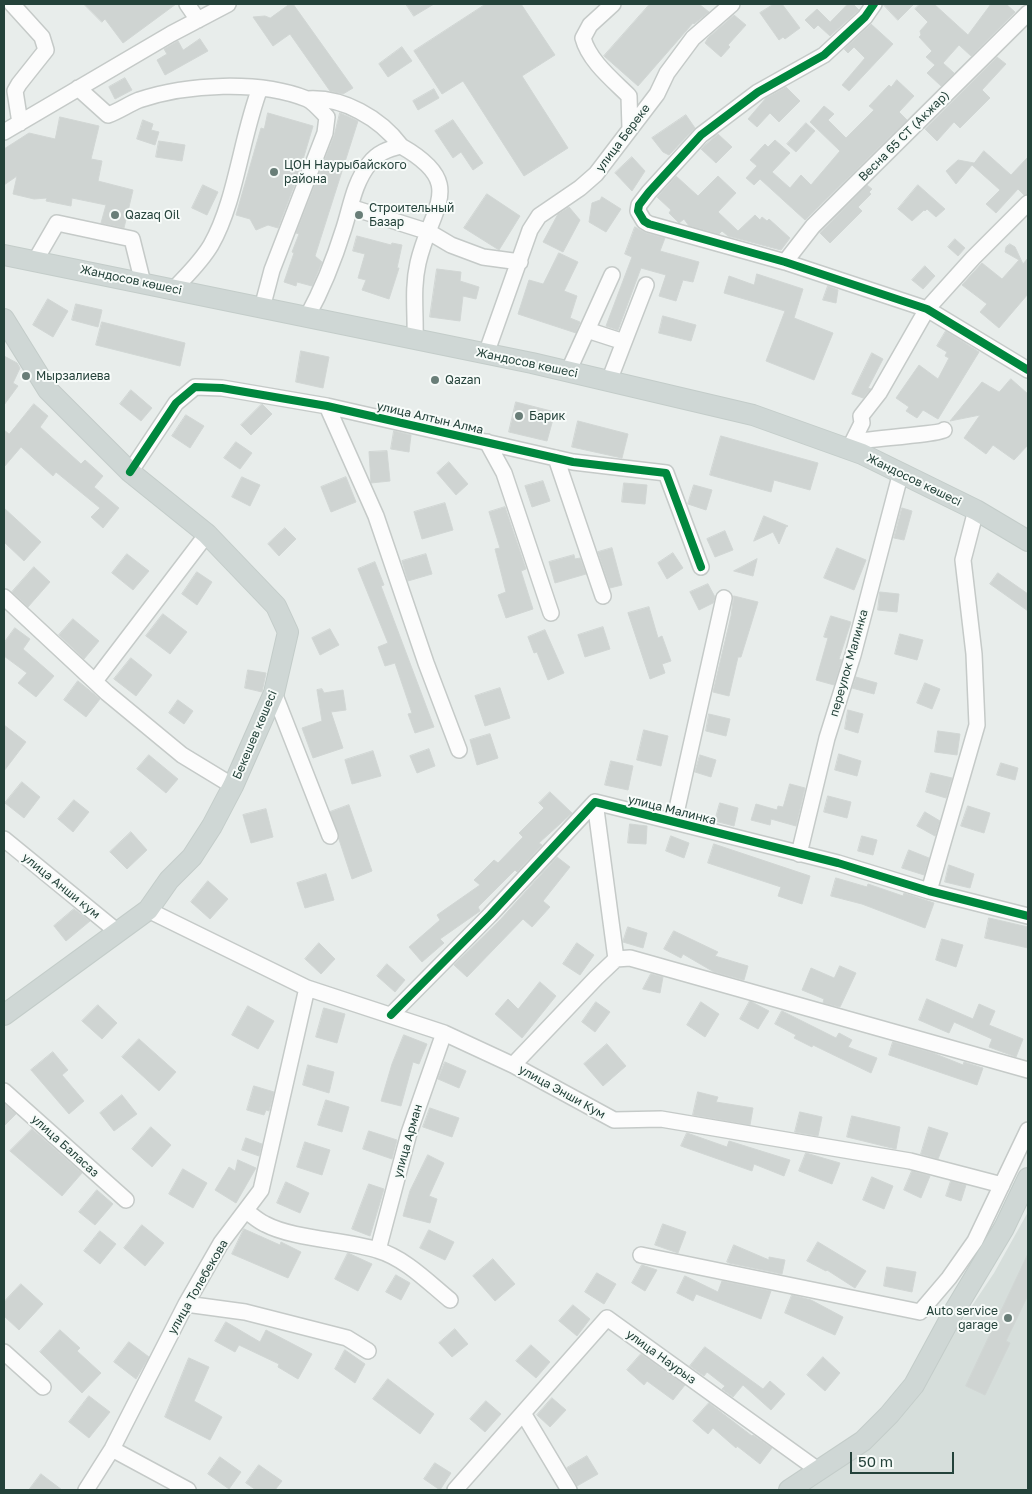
<!DOCTYPE html>
<meta charset="utf-8">
<style>
body{margin:0}
#map{position:relative;width:1032px;height:1494px;overflow:hidden;background:#e8edeb;font-family:"Golos Text",sans-serif}
canvas{display:block}
.frame{position:absolute;inset:0;border:5px solid #24423a;pointer-events:none}
.scale{position:absolute;left:850px;top:1452px;width:104px;height:22px;box-sizing:border-box;border:2px solid #24423a;border-top:0;padding-left:6px;font-size:15px;line-height:18px;white-space:nowrap;color:#24423a;-webkit-text-stroke:4px #f7fbf9;paint-order:stroke}
</style>
<div id="map">
<canvas width="1032" height="1494"></canvas>
<div class="frame"></div>
<div class="scale">50 m</div>
</div>
<script>
const g = document.querySelector('canvas').getContext('2d');
g.lineJoin = 'round';
function fillPath(path, color) { g.fillStyle = color; g.fill(path, 'evenodd'); }
function trace(path, color, width, dash) { g.strokeStyle = color; g.lineWidth = width; g.lineCap = dash ? 'butt' : 'round'; g.setLineDash(dash || []); g.stroke(path); }
function write(font, color, halo, rows, align = 'center') {
  g.font = font + ' "Golos Text",sans-serif'; g.lineWidth = 4; g.setLineDash([]); g.textBaseline = 'middle'; g.strokeStyle = halo; g.fillStyle = color; for (const [text, x, y, turn = 0] of rows) {
    g.save(); g.translate(x, y); g.rotate((+turn || 0) * Math.PI / 180); g.textAlign = isNaN(turn) ? turn : align; if (halo) g.strokeText(text, 0, 0); g.fillText(text, 0, 0); g.restore();
  }
}
const built = new Path2D(`
 M1028 1212V1490H799L910 1398 994 1273Z`);
const building = new Path2D(`
 M84 4H176L123 43 105 19 102 22Z
 M290 4H293L353 88 343 94 330 91 290 34 273 46 253 17 265 16 270 18Z
 M406 4H434L414 16Z
 M486 4H521L555 55 522 76 568 148 524 176 463 81 442 94 414 51Z
 M650 4H699L709 12 694 24 693 23 638 86 604 56Z
 M774 4H782L800 28 785 39 783 37 779 40 760 13Z
 M848 4H853L859 10 830 36 818 25 814 29 805 20 817 9 830 22Z
 M883 4H914L898 20Z
 M920 4H934L968 35 991 4H1006L1015 12 971 56 959 45 943 63 954 73 941 86 927 73 935 65 926 57 932 51 919 37 921 35 920 31 928 22 915 9Z
 M734 15 746 25 728 45 730 47 721 57 705 43 708 38Z
 M871 24 893 44 849 91 842 85 865 58 854 47 848 53 844 49Z
 M200 39 208 51 165 75 157 60 167 54 164 49 178 41 183 50Z
 M402 47 412 61 388 77 379 64Z
 M997 57 1006 64 982 90 990 98 960 128 954 122 937 141 925 129Z
 M125 78 132 90 115 99 109 87Z
 M897 80 914 96 899 112 907 120 805 220 760 179 754 185 746 178 757 166 750 160 765 144 768 147 775 140 790 153 772 172 790 188 801 175 811 185 840 151 810 122 824 106 834 114 828 120 846 138 874 110 869 106 889 85 891 87Z
 M786 87 800 101 779 122 770 113 757 127 748 119 766 98Z
 M434 89 439 98 418 110 413 101Z
 M268 113 313 126 299 173 278 228 268 225 256 230 250 219 236 215 261 128 264 129Z
 M340 113 358 121 315 256 322 262 312 286 297 282 296 286 284 282 294 253 292 252 299 234 296 233 334 136Z
 M686 115 695 128 669 155 663 152 652 138Z
 M60 117 99 126 91 159 102 161 98 181 133 190 124 228 101 223 106 205 72 198 71 206 46 201 47 198 34 199 13 194 17 176 4 185V149L29 133 55 139Z
 M143 120 153 124 151 130 159 132 155 145 137 139Z
 M453 120 483 163 473 170 461 152 453 158 435 131Z
 M806 123 815 131 796 152 787 144Z
 M718 134 732 147 716 163 701 149Z
 M159 141 185 145 182 161 156 157Z
 M984 151 1011 175 1028 157V194L1024 195 1018 189 996 213 986 204 1000 190 972 165 956 184 946 171 958 160 974 163Z
 M632 157 645 171 632 191 615 173Z
 M676 176 698 196 718 176 736 193 718 212 738 231 755 215 760 220 762 217 767 221 769 219 790 238 781 250 728 236 722 231 719 234 689 226 684 219 679 223 669 213 671 210 657 197Z
 M203 185 218 192 207 215 192 208Z
 M867 185 872 189 869 192 871 194 858 207 862 211 830 243 820 233Z
 M918 185 945 209 936 217 927 209 925 211 924 210 912 221 898 209Z
 M487 194 520 216 499 250 464 228Z
 M602 197 621 209 606 232 589 222 592 203 600 200Z
 M569 207 580 220 563 252 543 242 558 214Z
 M635 227 646 233 665 238 660 251 699 262 693 282 683 280 676 301 659 296 666 275 641 268 618 330 606 326 632 257 625 254Z
 M357 236 391 245 392 243 402 245 397 268H399L389 299 362 290 366 280 358 278 365 254 353 251Z
 M955 239 965 248 958 256 948 247Z
 M1010 244 1015 247 1023 264 1028 258V294L999 328 980 312 987 304 962 285 982 263 1002 279 1019 260 1005 252 1006 247Z
 M559 253 578 262 564 291 577 296 570 318 580 322 576 333 518 314 529 280 543 284Z
 M925 266 935 276 923 289 912 280Z
 M437 269 461 272 460 281 479 287 476 299 463 296 460 321 430 317Z
 M757 274 803 289 794 318 833 333 814 380 766 361 785 311 724 293 729 276 754 285Z
 M828 286 838 290 836 303 823 300Z
 M48 299 68 311 53 337 33 325Z
 M76 304 102 310 98 327 72 320Z
 M663 316 696 325 691 341 659 333Z
 M102 322 185 343 180 366 96 345Z
 M946 331 979 352 938 419 923 410 917 418 906 411 909 407 896 398 919 365 938 379 949 358 945 356 947 352 937 346Z
 M301 351 329 357 323 388 296 382Z
 M872 353 883 359 868 388 871 389 863 398 852 394Z
 M4 356 17 363 20 368 13 383 18 386 4 405Z
 M1011 379 1028 394V445L1014 460 993 445 986 454 964 438 980 415 950 421 982 382 999 392Z
 M131 390 152 408 141 421 120 404Z
 M516 402 555 412 547 441 509 432Z
 M34 404 48 416 40 427 81 464 85 460 103 476 94 487 119 508 103 528 91 517 100 508 56 472 53 476 21 447 4 467V430L9 434Z
 M262 404 272 414 251 435 241 425Z
 M186 415 204 426 190 448 172 436Z
 M578 421 628 434 622 458 572 447Z
 M394 431 411 435 409 452 391 449Z
 M721 436 818 463 810 490 774 480 771 492 710 475Z
 M236 442 252 453 240 469 224 458Z
 M387 451 390 481 371 483 369 452Z
 M449 462 468 484 456 495 437 473Z
 M242 477 260 485 250 506 232 497Z
 M346 477 356 502 331 512 321 487Z
 M543 481 550 501 532 507 525 486Z
 M624 483 647 485 645 504 622 502Z
 M694 485 712 490 706 510 688 504Z
 M445 503 453 530 422 539 414 512Z
 M505 507 526 569 521 571 533 609 506 618 498 595 506 592 495 549 500 548 489 512Z
 M4 508 41 542 24 561 4 542Z
 M902 508 912 511 904 540 894 538Z
 M764 516 788 526 786 527 779 544 773 532 754 541Z
 M285 528 296 539 279 556 268 544Z
 M725 531 733 550 715 557 707 539Z
 M612 548 622 585 610 588 598 552Z
 M837 548 866 560 854 590 824 578Z
 M673 553 683 568 667 579 658 563Z
 M127 554 149 571 133 590 112 573Z
 M426 554 432 574 408 581 402 561Z
 M574 555 575 559 580 558 586 574 555 583 549 562Z
 M757 559 753 576 734 571Z
 M375 562 384 585 381 586 434 727 415 733 408 714 412 713 395 663 385 666 378 647 388 643 358 569Z
 M34 567 50 582 28 607 12 592Z
 M197 572 212 582 197 605 182 594Z
 M998 573 1028 594V611L990 584Z
 M708 584 715 597 713 603 699 610 690 592Z
 M880 592 899 594 897 612 878 610Z
 M734 596 758 602 741 657H738L729 696 713 692 731 616Z
 M649 607 658 638 662 636 671 661 662 664 665 673 650 679 628 613Z
 M163 614 187 632 170 654 146 636Z
 M831 616 851 622 839 659 842 660 834 685 816 680 828 638 824 637Z
 M73 619 99 641 84 659 59 635Z
 M603 627 610 649 585 657 578 635Z
 M15 628 30 639 23 649 54 676 36 697 18 683 27 673 4 656V643Z
 M330 629 339 645 320 655 312 638Z
 M545 630 564 673 548 680 537 652 534 653 528 637Z
 M900 634 923 640 917 660 895 654Z
 M131 658 152 675 136 696 114 679Z
 M248 670 266 673 262 692 245 688Z
 M856 677 877 683 874 694 852 688Z
 M78 681 100 699 86 717 64 700Z
 M925 683 940 689 932 709 917 703Z
 M500 688 510 718 485 726 475 696Z
 M322 689 324 693 343 690 346 710 331 712 343 748 313 758 302 728 322 721 317 690Z
 M178 700 193 711 184 724 169 713Z
 M848 710 863 714 858 733 845 729Z
 M709 714 730 719 726 736 706 731Z
 M4 725 26 742 4 771Z
 M644 730 668 736 661 766 637 760Z
 M938 731 960 734 957 755 935 752Z
 M490 734 498 758 477 765 470 740Z
 M429 749 435 766 417 773 410 756Z
 M373 751 381 776 352 784 345 760Z
 M839 754 861 761 857 776 835 770Z
 M149 755 178 779 166 793 137 769Z
 M700 755 716 760 711 777 695 772Z
 M611 761 633 766 628 790 605 785Z
 M1001 763 1018 768 1015 780 997 775Z
 M931 773 952 778 946 798 926 792Z
 M22 782 40 797 24 818 5 803Z
 M790 784 805 788 796 826 771 819 770 825 751 820 756 804 777 810 778 806 783 807Z
 M550 792 572 813 539 843 542 845 517 872 515 870 478 907 480 911 440 939 444 943 422 962 409 947 440 920 437 915 480 885 474 880 494 860 498 863 523 837 519 833 544 808 539 803Z
 M828 796 851 802 847 818 824 812Z
 M74 800 89 812 73 832 58 819Z
 M720 803 738 808 734 826 715 821Z
 M349 805 372 871 352 879 330 812Z
 M968 806 990 813 984 833 961 826Z
 M266 809 273 837 251 843 243 815Z
 M925 812 940 821 935 836 917 826Z
 M630 824 647 826 646 844 628 843Z
 M131 832 147 850 127 869 110 852Z
 M671 836 689 843 684 858 666 851Z
 M862 836 877 840 873 855 858 851Z
 M714 844 810 876 802 904 778 896 781 887 708 863Z
 M909 850 929 858 924 875 902 868Z
 M557 857 570 867 543 901 550 907 532 927 523 919 467 977 454 965 500 920Z
 M949 865 974 874 970 888 945 882Z
 M326 874 334 900 305 908 297 883Z
 M836 878 867 887 868 884 903 896 904 893 934 903 925 928 862 904 831 896Z
 M208 881 228 899 210 919 191 902Z
 M74 909 90 921 66 941 54 926Z
 M989 918 1028 927V948L985 938Z
 M628 927 647 933 643 948 623 942Z
 M674 931 718 952 715 956 748 966 744 980 714 972 683 954 681 958 664 949Z
 M942 939 963 945 956 967 936 960Z
 M319 943 335 959 321 974 305 959Z
 M577 943 594 955 580 975 563 964Z
 M387 964 405 980 395 992 377 976Z
 M840 966 856 973 840 1007 823 1003 824 999 802 990 811 968 834 978Z
 M651 974 663 977 660 993 643 989Z
 M540 982 556 996 522 1038 495 1014 508 999 518 1009Z
 M927 999 973 1019 979 1004 995 1011 989 1025 1023 1039 1016 1057 989 1047 992 1039 954 1022 949 1033 919 1020Z
 M750 1001 769 1011 758 1029 740 1019Z
 M596 1002 610 1012 595 1032 582 1022Z
 M701 1002 719 1014 705 1037 687 1025Z
 M98 1005 117 1023 102 1039 82 1021Z
 M248 1006 274 1021 258 1049 232 1035Z
 M324 1008 345 1014 337 1043 316 1037Z
 M782 1011 836 1038 839 1033 852 1040 848 1047 877 1058 871 1073 813 1045 812 1047 794 1038 796 1035 775 1024Z
 M404 1035 427 1044 419 1064 413 1062 401 1106 381 1101 392 1064Z
 M139 1039 176 1072 159 1091 122 1057Z
 M893 1042 933 1053 963 1065 964 1062 983 1068 977 1085 889 1055Z
 M607 1044 626 1066 603 1086 584 1064Z
 M53 1052 68 1070 62 1075 84 1101 69 1114 31 1070Z
 M445 1062 466 1071 459 1088 438 1079Z
 M308 1065 334 1072 329 1093 303 1085Z
 M254 1086 274 1092 269 1111 266 1110 264 1115 247 1110Z
 M698 1092 718 1097 716 1102 753 1108 750 1125 693 1115Z
 M122 1095 137 1114 114 1131 100 1113Z
 M326 1100 349 1107 342 1132 318 1125Z
 M4 1103 16 1114 4 1126Z
 M430 1108 459 1118 452 1137 423 1127Z
 M800 1112 822 1117 818 1136 795 1132Z
 M852 1116 900 1127 896 1149 847 1137Z
 M151 1127 171 1145 152 1167 132 1149Z
 M929 1127 948 1133 938 1159 921 1154Z
 M32 1129 82 1173 62 1196 10 1151Z
 M369 1131 397 1140 392 1159 363 1149Z
 M687 1133 727 1147 729 1141 790 1160 784 1176 754 1164 752 1171 681 1146Z
 M246 1138 262 1144 259 1156 242 1150Z
 M305 1142 330 1150 322 1175 297 1167Z
 M806 1153 840 1163 832 1184 799 1171Z
 M428 1155 444 1163 429 1196 437 1199 430 1223 403 1216 410 1191Z
 M238 1160 256 1168 236 1203 215 1190 229 1167 235 1171Z
 M183 1169 207 1183 193 1208 169 1194Z
 M912 1171 930 1176 921 1198 904 1190Z
 M872 1177 893 1186 884 1209 863 1200Z
 M951 1181 966 1185 961 1201 946 1196Z
 M286 1182 309 1193 300 1213 277 1203Z
 M369 1184 384 1189 370 1236 352 1229Z
 M97 1190 113 1204 95 1225 79 1212Z
 M663 1224 686 1232 678 1253 655 1245Z
 M142 1225 164 1243 145 1266 124 1248Z
 M244 1229 280 1245 281 1242 301 1252 288 1278 232 1254Z
 M429 1230 454 1242 445 1260 420 1248Z
 M100 1231 116 1244 100 1264 84 1251Z
 M818 1242 866 1271 855 1288 827 1270 826 1271 807 1261Z
 M734 1245 769 1260V1257L785 1260 782 1274 729 1263 727 1262Z
 M348 1253 372 1264 358 1291 335 1279Z
 M1028 1254V1295L1006 1341 1010 1343 985 1395 966 1386Z
 M493 1259 515 1284 495 1301 473 1276Z
 M642 1265 657 1270 645 1291 632 1283Z
 M887 1267 916 1272 912 1292 884 1286Z
 M597 1273 616 1284 604 1304 585 1292Z
 M396 1275 410 1283 401 1300 386 1292Z
 M685 1276 718 1292 722 1281 771 1291 761 1319 696 1294 693 1301 677 1293Z
 M21 1284 43 1304 19 1330 4 1316V1302Z
 M792 1295 811 1300 843 1317 835 1335 785 1313Z
 M573 1305 590 1319 577 1336 559 1321Z
 M226 1322 260 1342 266 1330 312 1354 298 1379 278 1367 279 1364 239 1345 235 1352 215 1341Z
 M455 1329 468 1344 452 1357 439 1343Z
 M60 1330 80 1348 77 1351 101 1373 82 1393 40 1352Z
 M129 1342 149 1357 136 1379 114 1362Z
 M531 1345 550 1362 536 1378 516 1361Z
 M705 1347 763 1389 770 1381 785 1394 771 1410 743 1385 733 1397 722 1389 725 1386 707 1372 704 1376 690 1366Z
 M345 1350 365 1364 355 1383 335 1369Z
 M641 1354 685 1385 673 1400 647 1381 644 1385 627 1370Z
 M823 1357 840 1373 825 1391 807 1375Z
 M189 1358 209 1367 194 1401 222 1417 210 1440 165 1417Z
 M388 1379 434 1414 420 1434 373 1399Z
 M89 1396 110 1412 89 1438 69 1422Z
 M552 1398 566 1410 550 1427 537 1415Z
 M486 1401 501 1414 485 1432 470 1419Z
 M709 1403 752 1436 753 1435 772 1448 760 1464 737 1446 736 1448 713 1428 708 1434 693 1421Z
 M587 1456 598 1474 577 1486 567 1468Z
 M220 1457 241 1472 229 1489 208 1474Z
 M435 1463 451 1473 440 1490 424 1479Z
 M259 1465 282 1481 275 1490H256L246 1483Z
 M41 1474 62 1490H29Z`);
const minor = new Path2D(`
 M12 4 42 37 46 50 19 84 15 91 20 123
 M187 4 198 20
 M613 4 590 25 583 38C589 61 613 80 629 96L630 129
 M874 4 865 17 824 55 758 92 701 135 649 192 639 205 638 211 644 221 649 224 785 262 927 309 1028 370
 M78 88 108 115C119 111 129 104 139 100 187 84 259 80 307 99 314 102 321 111 327 117L325 133 272 270 262 308
 M308 99C343 97 380 118 401 146
 M4 132 171 34 228 4
 M350 207 429 232 451 245 483 257 520 262
 M35 261 57 223 132 239 143 283
 M785 262 813 226 1028 13
 M174 289C187 275 201 262 211 245 236 201 241 138 260 88
 M307 317C323 288 334 260 344 228 351 206 354 183 369 164 377 153 388 149 401 146 468 184 431 206 418 263 412 289 416 313 415 339
 M587 330 624 342 609 381
 M624 342 646 285
 M486 354 530 230 539 216 580 188 596 174 657 94 667 73 693 38 732 4
 M568 372 612 275
 M327 406 376 516 426 663 459 750
 M487 442 504 473 551 613
 M853 442C867 439 939 434 944 430
 M849 449 862 423 861 416 879 393 927 309 973 258 1028 203
 M556 458 603 596
 M130 472 176 403 195 387 222 388 327 406 573 462 666 473 701 567
 M4 597 107 693 182 755 233 786
 M95 681 207 534
 M274 693 330 836
 M595 802 616 959
 M674 822 724 598
 M4 839 119 933
 M799 854 827 738 853 655 901 472
 M929 891 977 725 974 654 963 560 976 510
 M148 910 307 988 444 1033 513 1065 614 1120 661 1119 910 1161 1002 1185
 M391 1015 490 915 595 802 838 863 929 891 1028 916
 M513 1065 596 978 616 959 630 958 1028 1070
 M4 1091 126 1200
 M246 1211C252 1215 258 1221 265 1224 293 1239 345 1240 377 1250 405 1258 428 1282 450 1300
 M378 1250 409 1133 444 1033
 M641 1255 920 1312 949 1278 975 1241 1028 1130
 M186 1304 245 1312 347 1338 368 1351
 M4 1352 43 1387
 M523 1413 569 1490
 M112 1449 188 1490
 M86 1490 112 1449 186 1304 221 1243 261 1190 307 988
 M455 1490 607 1318 818 1470`);
const major = new Path2D(`
 M4 255 532 363 753 415 862 454 976 510 1028 541
 M4 319 48 390 130 472 207 534 276 606 288 632 274 693 233 786 212 826 192 857 169 880 148 910 4 1015
 M789 1490 863 1441 889 1415 914 1385 952 1315 1004 1228 1028 1178`);
const cycleway = new Path2D(`
 M874 4 865 17 824 55 758 92 701 135 649 192 639 205 638 211 644 221 649 224 785 262 927 309 1028 370
 M130 472 176 403 195 387 222 388 327 406 573 462 666 473 701 567
 M391 1015 490 915 595 802 838 863 929 891 1028 916`);
const markers = [
 [274,172,5,"#697e78"],
 [115,215,5,"#697e78"],
 [359,215,5,"#697e78"],
 [26,376,5,"#697e78"],
 [435,380,5,"#697e78"],
 [519,416,5,"#697e78"],
 [1008,1318,5,"#697e78"]
];
const streetNames = [
 ["Весна 65 СТ (Акжар)",904,136,-45],
 ["улица Береке",623,138,-53],
 ["Жандосов көшесі",131,280,12],
 ["Жандосов көшесі",527,363,12],
 ["улица Алтын Алма",430,418,13],
 ["Жандосов көшесі",914,480,26],
 ["переулок Малинка",849,663,-74],
 ["Бекешев көшесі",255,735,-67],
 ["улица Малинка",672,810,14],
 ["улица Анши кум",61,886,39],
 ["улица Энши Кум",562,1092,29],
 ["улица Арман",408,1141,-74],
 ["улица Баласаз",65,1146,42],
 ["улица Толебекова",198,1287,-60],
 ["улица Наурыз",661,1357,36]
];
const poiNames = [
 ["ЦОН Наурыбайского",284,165],
 ["района",284,179],
 ["Строительный",369,208],
 ["Базар",369,222],
 ["Qazaq Oil",125,215],
 ["Мырзалиева",36,376],
 ["Qazan",445,380],
 ["Барик",529,416],
 ["Auto service",998,1311,"right"],
 ["garage",998,1325,"right"]
];
fillPath(built, '#d6dedb');
fillPath(building, '#cfd4d2');
trace(building, '#d1d6d4', 1);
trace(minor, '#c5cac8', 18);
trace(major, '#c3ccc9', 22);
trace(minor, '#fcfcfc', 15);
trace(major, '#cfd7d5', 20);
trace(cycleway, '#00873e', 8);
for (const [x, y, r, color] of markers) { const dot = new Path2D(); dot.arc(x, y, r, 0, 2 * Math.PI); g.fillStyle = color; g.fill(dot); trace(dot, '#f7fbf9', 2); }
write('12px', '#24423a', '#f7fbf9', streetNames);
write('12px', '#24423a', '#f7fbf9', poiNames, 'left');
</script>
